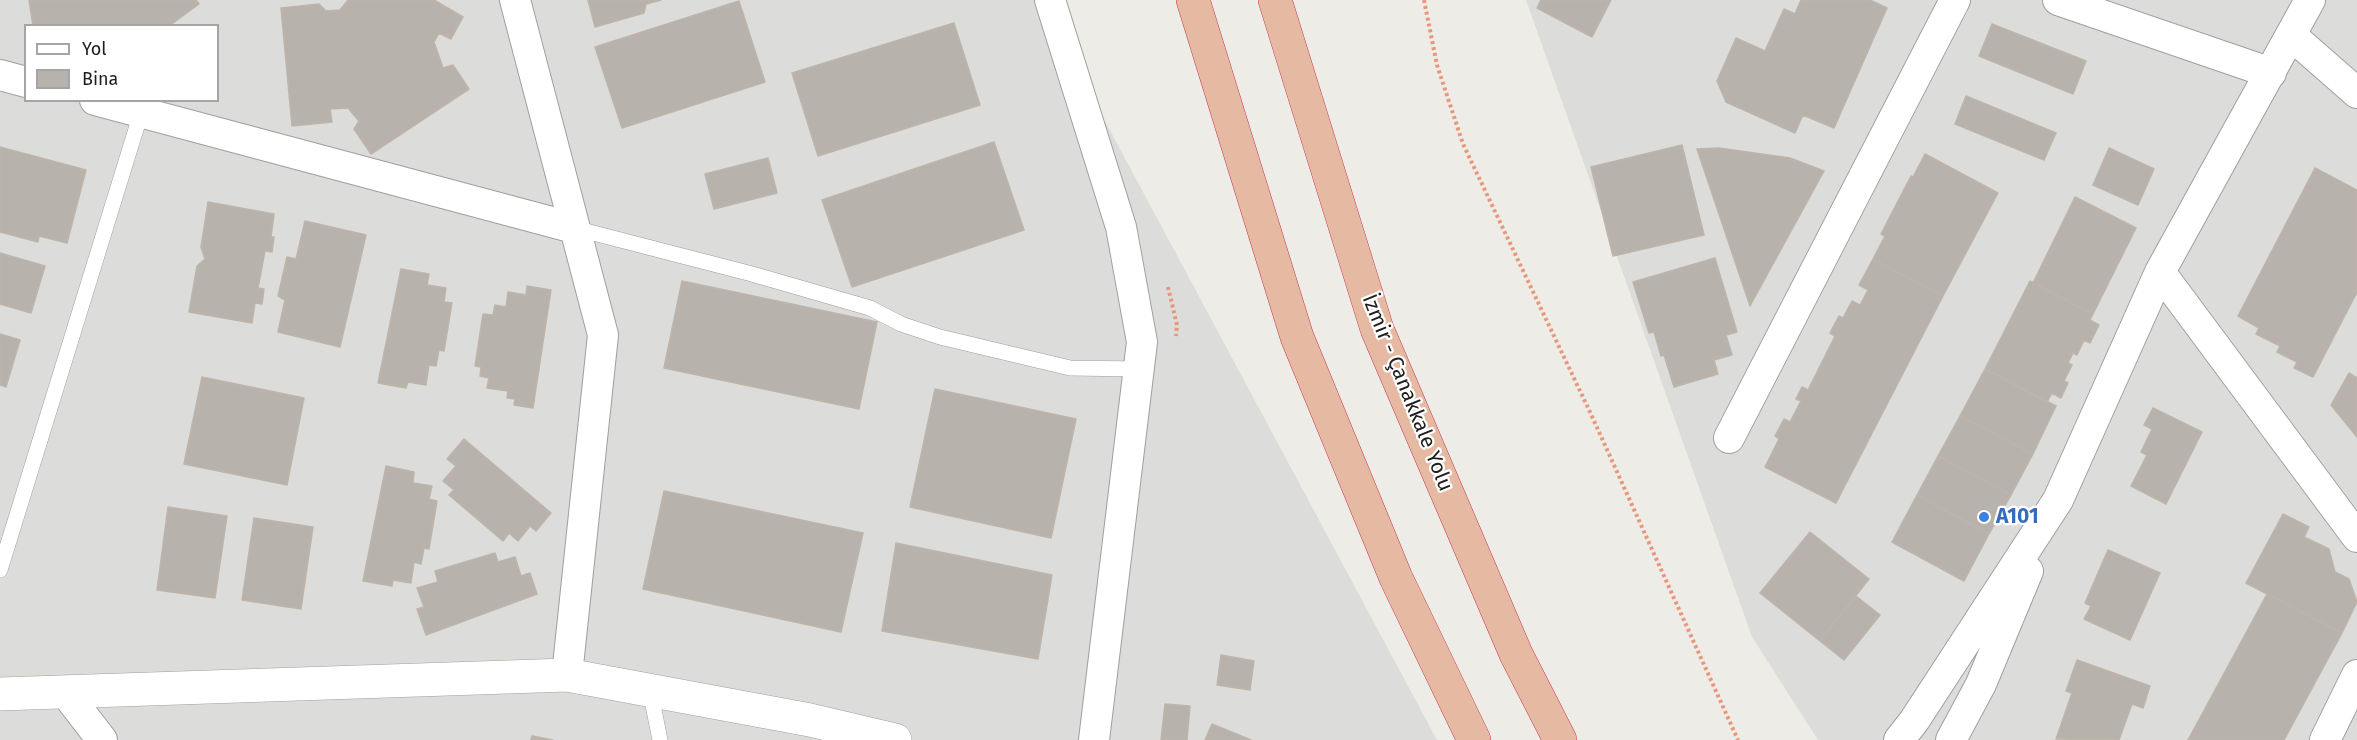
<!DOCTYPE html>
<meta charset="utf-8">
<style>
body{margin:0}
#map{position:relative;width:2357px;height:740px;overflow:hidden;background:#eeece6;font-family:"Fira Sans",sans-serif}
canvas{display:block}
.legend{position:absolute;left:24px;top:24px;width:195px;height:78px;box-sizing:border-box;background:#fff;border:2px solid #a5a5a5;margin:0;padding:8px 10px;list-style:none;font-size:18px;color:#1e1e1e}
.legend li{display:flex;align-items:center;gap:12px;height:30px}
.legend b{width:30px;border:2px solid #a5a5a5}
</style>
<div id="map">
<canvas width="2357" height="740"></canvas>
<ul class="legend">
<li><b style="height:8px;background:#fff"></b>Yol</li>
<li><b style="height:16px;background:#b7b2ac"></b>Bina</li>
</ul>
</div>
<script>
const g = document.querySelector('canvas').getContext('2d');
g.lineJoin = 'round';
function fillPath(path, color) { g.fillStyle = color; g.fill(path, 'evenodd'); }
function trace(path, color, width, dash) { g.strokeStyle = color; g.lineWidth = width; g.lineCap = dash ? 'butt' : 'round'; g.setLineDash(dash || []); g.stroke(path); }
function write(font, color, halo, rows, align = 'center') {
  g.font = font + ' "Fira Sans",sans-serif'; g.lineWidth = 4.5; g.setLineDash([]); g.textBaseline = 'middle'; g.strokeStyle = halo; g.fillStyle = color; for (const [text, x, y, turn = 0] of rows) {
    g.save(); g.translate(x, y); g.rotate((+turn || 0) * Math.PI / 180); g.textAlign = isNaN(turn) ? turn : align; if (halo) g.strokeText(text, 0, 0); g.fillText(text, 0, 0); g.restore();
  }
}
const residential = new Path2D(`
 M0 0H1040L1437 740H0ZM26 26H218V100H26Z
 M1526 0H2357V740H1818L1752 637Z`);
const building = new Path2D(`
 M29 0H196L199 4 169 26H33Z
 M348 0H434L463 17 451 39 439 33 434 42 443 68 453 65 469 89 371 154 354 129 359 121 348 108 330 109 332 122 292 126 281 8 319 4 326 11 340 10Z
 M588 0H661L646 4 644 13 595 27Z
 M1541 0H1611L1592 37 1537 8Z
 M1801 0H1870L1887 8 1834 128 1803 115 1795 133 1726 102 1717 81 1736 38 1765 51 1784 9 1795 14Z
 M739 1 765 82 622 128 595 47Z
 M954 23 980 105 818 156 792 73Z
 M1992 24 2086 61 2073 94 1979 56Z
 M1966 96 2056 133 2044 160 1955 124Z
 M994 142 1024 230 852 287 822 200Z
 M1682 145 1704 235 1613 256 1591 167Z
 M0 147 86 170 67 243 39 236 38 242 0 232Z
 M1719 148 1790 158 1824 171 1750 306 1697 149Z
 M2109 148 2154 169 2138 205 2093 185Z
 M1925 154 1998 193 1943 296 1873 259 1885 236 1881 234 1911 176 1913 177Z
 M768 158 777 193 714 209 705 174Z
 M2315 168 2357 190V292L2313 377 2294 368 2297 362 2277 352 2280 346 2256 334 2259 328 2238 316Z
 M2075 197 2136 228 2093 314 2033 283Z
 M208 202 274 214 271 237H274L272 252 265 251 258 288 264 289 262 304 255 303 252 323 189 312 197 266 205 259 201 247Z
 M305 221 366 235 340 347 278 332 285 300 278 296 287 257 296 259Z
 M0 253 45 266 31 313 0 304Z
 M1715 258 1737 332 1726 335 1732 355 1714 360 1718 374 1674 387 1664 355 1661 356 1654 332 1649 333 1633 282Z
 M1873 259 1943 296 1836 503 1765 467 1779 439 1775 436 1784 419 1790 422 1801 401 1796 399 1802 387 1808 390 1835 336 1830 333 1839 316 1843 318 1852 301 1860 305 1868 290 1859 285Z
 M401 269 429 274 427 285 446 288 444 302 452 303 444 351 439 350 436 366 429 365 426 385 408 382 406 388 378 383Z
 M682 281 877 322 859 409 664 368Z
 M2030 281 2093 314 2090 320 2099 325 2090 343 2084 340 2077 355 2073 353 2068 363 2072 365 2064 381 2068 383 2061 398 2052 393 2047 402 1985 369Z
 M527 286 551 290 533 408 514 405 515 399 507 398 508 391 487 388 489 378 480 376 481 367 475 366 483 314 493 315 495 305 506 307 508 292 526 295Z
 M0 334 20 340 6 387 0 385Z
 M1985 369 2056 406 2033 454 1960 416Z
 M2349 373 2357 378V437L2331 405Z
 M202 377 304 398 287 485 184 464Z
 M935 389 1076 419 1051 538 910 507Z
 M2153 408 2202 432 2166 504 2131 486 2147 455 2141 452 2152 429 2144 425Z
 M1960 416 2033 454 2011 495 1938 456Z
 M464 439 551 513 536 531 530 526 518 541 509 533 503 541 449 495 454 490 443 481 456 466 447 459Z
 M1938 456 2011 495 1989 534 1917 495Z
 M386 466 414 472 413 483 432 486 429 499 437 501 429 549 424 548 421 564 414 562 411 583 393 580 392 586 363 581Z
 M664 491 863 533 841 632 643 589Z
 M1917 495 1989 534 1964 581 1892 542Z
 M168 507 227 516 215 598 157 590Z
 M2283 514 2309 527 2304 537 2329 549 2335 572 2349 579 2357 602 2342 633 2246 583Z
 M254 518 313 527 301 609 242 600Z
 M1810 532 1869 579 1820 641 1760 593Z
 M896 543 1052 575 1038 659 882 631Z
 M2108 550 2160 573 2130 640 2084 619 2091 606 2085 603Z
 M495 553 498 562 515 557 521 576 530 573 537 594 426 635 417 609 424 607 417 588 438 582 435 571Z
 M2267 594 2342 633 2284 740H2188Z
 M1856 596 1880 615 1844 660 1820 641Z
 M1221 655 1254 661 1250 690 1217 685Z
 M2077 660 2150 686 2143 708 2132 704 2119 740 2056 739 2072 693 2066 691Z
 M1165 704 1190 706 1187 740H1161Z
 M1212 724 1251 740H1205Z
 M532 736 553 740H531Z`);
const path = new Path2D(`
 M1424 0 1437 65 1463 144 1590 412 1738 740
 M1168 287 1177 325 1176 336`);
const service = new Path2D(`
 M574 228 752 274 870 308 901 324 940 337 1070 368 1139 369
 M0 570 141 113
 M650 690 660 740`);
const minor = new Path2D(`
 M515 0 603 335 567 675
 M1050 0 1121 227 1142 342 1094 740
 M2058 0 2271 73
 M2292 36 2357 93
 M0 75 26 82
 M95 100 574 228
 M2160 272 2357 537
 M1729 438 1955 0
 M65 692 102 740
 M1899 740 1914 721 2058 500 2160 272 2310 0
 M1951 740 1981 684 2028 571
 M2325 740 2357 675`);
const tertiary = new Path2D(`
 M0 694 567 675 810 720 895 740`);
const trunk = new Path2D(`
 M1193 0 1297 337 1396 578 1474 740
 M1275 0 1377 329 1516 654 1560 740`);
const markers = [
 [1984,517,6,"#3f7fe0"]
];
const streetNames = [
 ["İzmir - Çanakkale Yolu",1407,393,68]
];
const shopNames = [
 ["A101",1996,517]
];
fillPath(residential, '#dcdcdb');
fillPath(building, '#b7b2ac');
trace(building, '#beb5aa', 1.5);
trace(service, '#9f9f9f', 16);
trace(minor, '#9f9f9f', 32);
trace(tertiary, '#9f9f9f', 34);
trace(trunk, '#c43b57', 34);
trace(path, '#e8977d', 4, [3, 3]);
trace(service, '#fff', 15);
trace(minor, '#fff', 30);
trace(tertiary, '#fff', 33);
trace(trunk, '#e6b9a2', 33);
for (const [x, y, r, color] of markers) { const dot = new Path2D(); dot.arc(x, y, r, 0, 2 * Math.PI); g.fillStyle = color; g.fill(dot); trace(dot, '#fff', 2); }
write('21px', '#1e1e1e', '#fff', streetNames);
write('bold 21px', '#366cbe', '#fff', shopNames, 'left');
</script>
